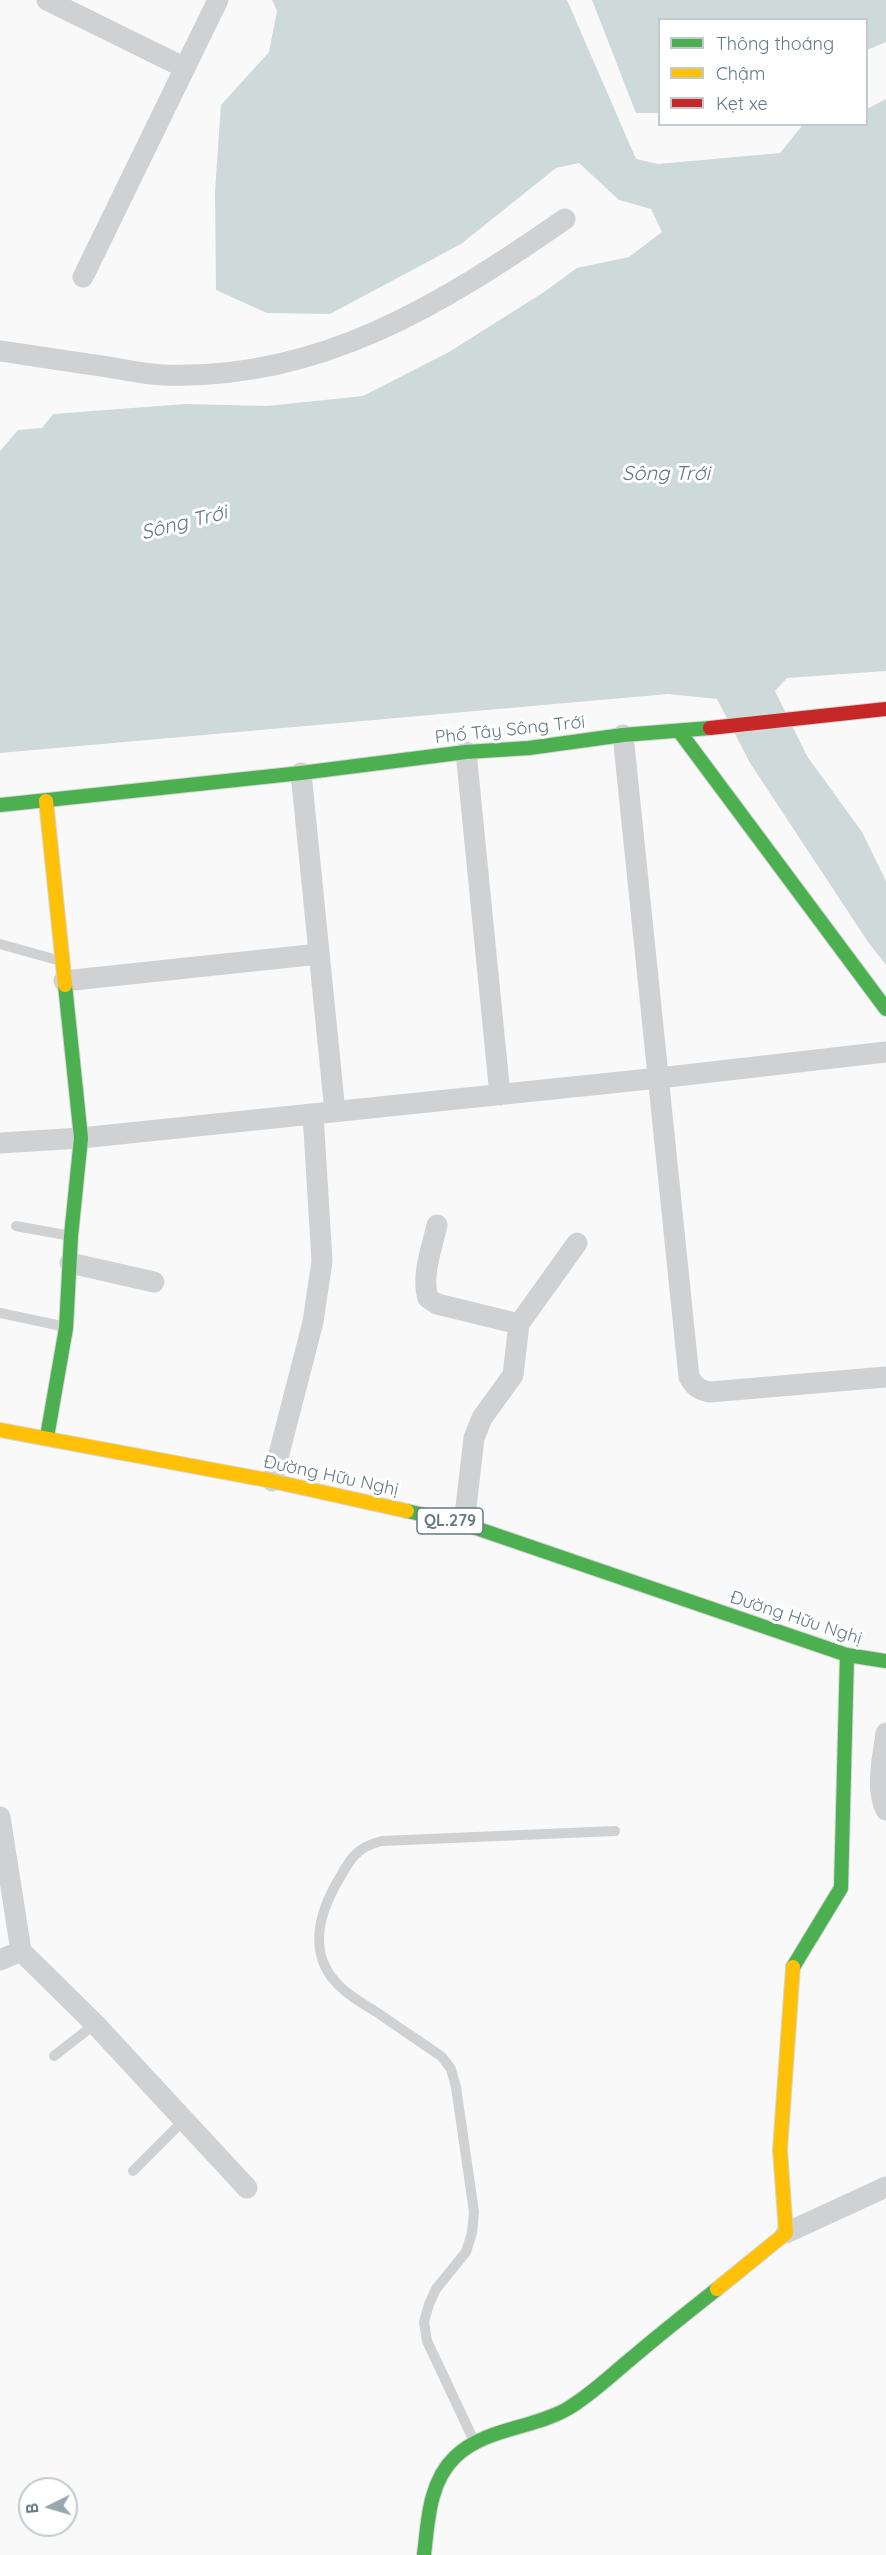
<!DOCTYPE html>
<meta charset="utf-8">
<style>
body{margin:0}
#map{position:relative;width:886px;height:2555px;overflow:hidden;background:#f9f9f9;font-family:Quicksand,sans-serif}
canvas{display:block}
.legend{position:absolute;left:658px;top:18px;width:210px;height:108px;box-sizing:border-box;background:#fff;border:2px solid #c1cace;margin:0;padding:8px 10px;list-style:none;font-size:18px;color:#637a85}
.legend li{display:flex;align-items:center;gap:12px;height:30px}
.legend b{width:30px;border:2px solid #c1cace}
.north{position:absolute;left:18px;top:2477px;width:60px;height:60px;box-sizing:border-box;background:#fff;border:2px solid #c1cace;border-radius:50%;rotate:265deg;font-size:16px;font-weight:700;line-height:24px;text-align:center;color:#637a85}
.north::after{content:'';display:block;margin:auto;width:21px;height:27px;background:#98a6ae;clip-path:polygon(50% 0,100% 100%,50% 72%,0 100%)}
</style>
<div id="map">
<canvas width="886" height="2555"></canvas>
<ul class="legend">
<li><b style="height:8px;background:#4caf50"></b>Thông thoáng</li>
<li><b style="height:8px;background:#ffc107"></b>Chậm</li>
<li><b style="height:8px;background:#c62828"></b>Kẹt xe</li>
</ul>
<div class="north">B</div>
</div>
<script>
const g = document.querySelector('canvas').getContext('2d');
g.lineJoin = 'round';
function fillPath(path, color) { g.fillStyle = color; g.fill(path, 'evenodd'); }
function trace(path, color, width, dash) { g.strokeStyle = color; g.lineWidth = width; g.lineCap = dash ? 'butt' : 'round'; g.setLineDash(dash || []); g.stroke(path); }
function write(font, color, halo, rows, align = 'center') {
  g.font = font + ' Quicksand,sans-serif'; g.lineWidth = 6; g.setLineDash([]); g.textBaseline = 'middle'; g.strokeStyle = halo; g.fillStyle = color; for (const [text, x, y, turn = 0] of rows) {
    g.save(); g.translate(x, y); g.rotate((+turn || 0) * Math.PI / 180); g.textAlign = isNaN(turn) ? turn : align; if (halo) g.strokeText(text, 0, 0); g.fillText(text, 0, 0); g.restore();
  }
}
const water = new Path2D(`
 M272 0H567L636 159 658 164 780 153 802 126 866 124 867 109 886 99V671L787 678 775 691 807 756 862 832 886 881V965L868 942 750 763 717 699 668 694 0 753V451L18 430 42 428 53 414 185 404 267 406 363 396 449 352 544 292 577 268 629 257 662 232 651 209 619 200 579 163 556 168 461 244 330 314 267 313 216 290 215 191 221 105 269 52 277 11Z
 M592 0H886V42L867 50 866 20H660L659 113H636Z`);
const lane = new Path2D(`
 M0 944 61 961
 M16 1226 71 1236
 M0 1313 66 1327
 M54 2056 95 2024
 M133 2171 184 2120
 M474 2441 427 2341 424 2322 429 2304 436 2289 466 2252 472 2233 474 2212 456 2087 451 2069 442 2057C421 2042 399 2028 378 2013 367 2006 354 1999 344 1990 309 1961 316 1921 335 1886 349 1862 353 1848 382 1841L615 1831`);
const street = new Path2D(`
 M47 0 185 68
 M83 277 218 0
 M0 351C36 356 72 362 108 367 126 370 144 374 162 375 319 381 441 305 565 219
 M623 735 689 1377C695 1387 699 1390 710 1392L886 1377
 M466 752 500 1095
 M301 773 335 1112
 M64 981 319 954
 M0 1143 81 1138 659 1078 886 1052
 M437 1225C432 1248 421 1276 428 1298L437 1304 519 1324
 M70 1263 154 1282
 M272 1481 313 1322 322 1261 313 1114
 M464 1524 474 1438 482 1418 513 1375 519 1324 577 1243
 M886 1733C883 1757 875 1788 886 1810
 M0 1817 21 1951 95 2024 247 2188
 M0 1960 21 1951
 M786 2233 886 2187`);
const fast = new Path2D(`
 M679 731 886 1009
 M0 805 301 773 466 752 529 748 623 735 710 728
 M47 1437 66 1328 71 1236 81 1138 65 985
 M407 1511 464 1524 847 1655 886 1661
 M793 1967 841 1888 847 1655
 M424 2555C428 2521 429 2482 455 2457 485 2428 532 2429 567 2409 591 2395 611 2375 632 2358 660 2334 688 2312 717 2289`);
const slow = new Path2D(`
 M46 801 65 985
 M0 1430 272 1481 407 1511
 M717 2289 786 2233 780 2150 793 1967`);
const jam = new Path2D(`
 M710 728 886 709`);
const shields = [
 [450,1521,66]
];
const shieldNames = [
 ["QL.279",450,1521]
];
const streetNames = [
 ["Phố Tây Sông Trới",510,730,-6],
 ["Đường Hữu Nghị",331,1476,12],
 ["Đường Hữu Nghị",796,1618,18]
];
const waterNames = [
 ["Sông Trới",666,474],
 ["Sông Trới",184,523,-14]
];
fillPath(water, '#ced9da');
trace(fast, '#d5d7d7', 16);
trace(slow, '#d5d7d7', 16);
trace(jam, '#d5d7d7', 16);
trace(lane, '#cfd1d2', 10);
trace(street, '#cfd1d2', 21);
trace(fast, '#4caf50', 14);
trace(slow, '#ffc107', 14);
trace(jam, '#c62828', 14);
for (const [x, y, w] of shields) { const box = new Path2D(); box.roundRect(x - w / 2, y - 13, w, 26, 4.5); g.fillStyle = '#fff'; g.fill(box); trace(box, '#637a85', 1.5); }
write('bold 16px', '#637a85', null, shieldNames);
write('18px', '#637a85', '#fff', streetNames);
write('italic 20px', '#5e7a7e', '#fff', waterNames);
</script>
